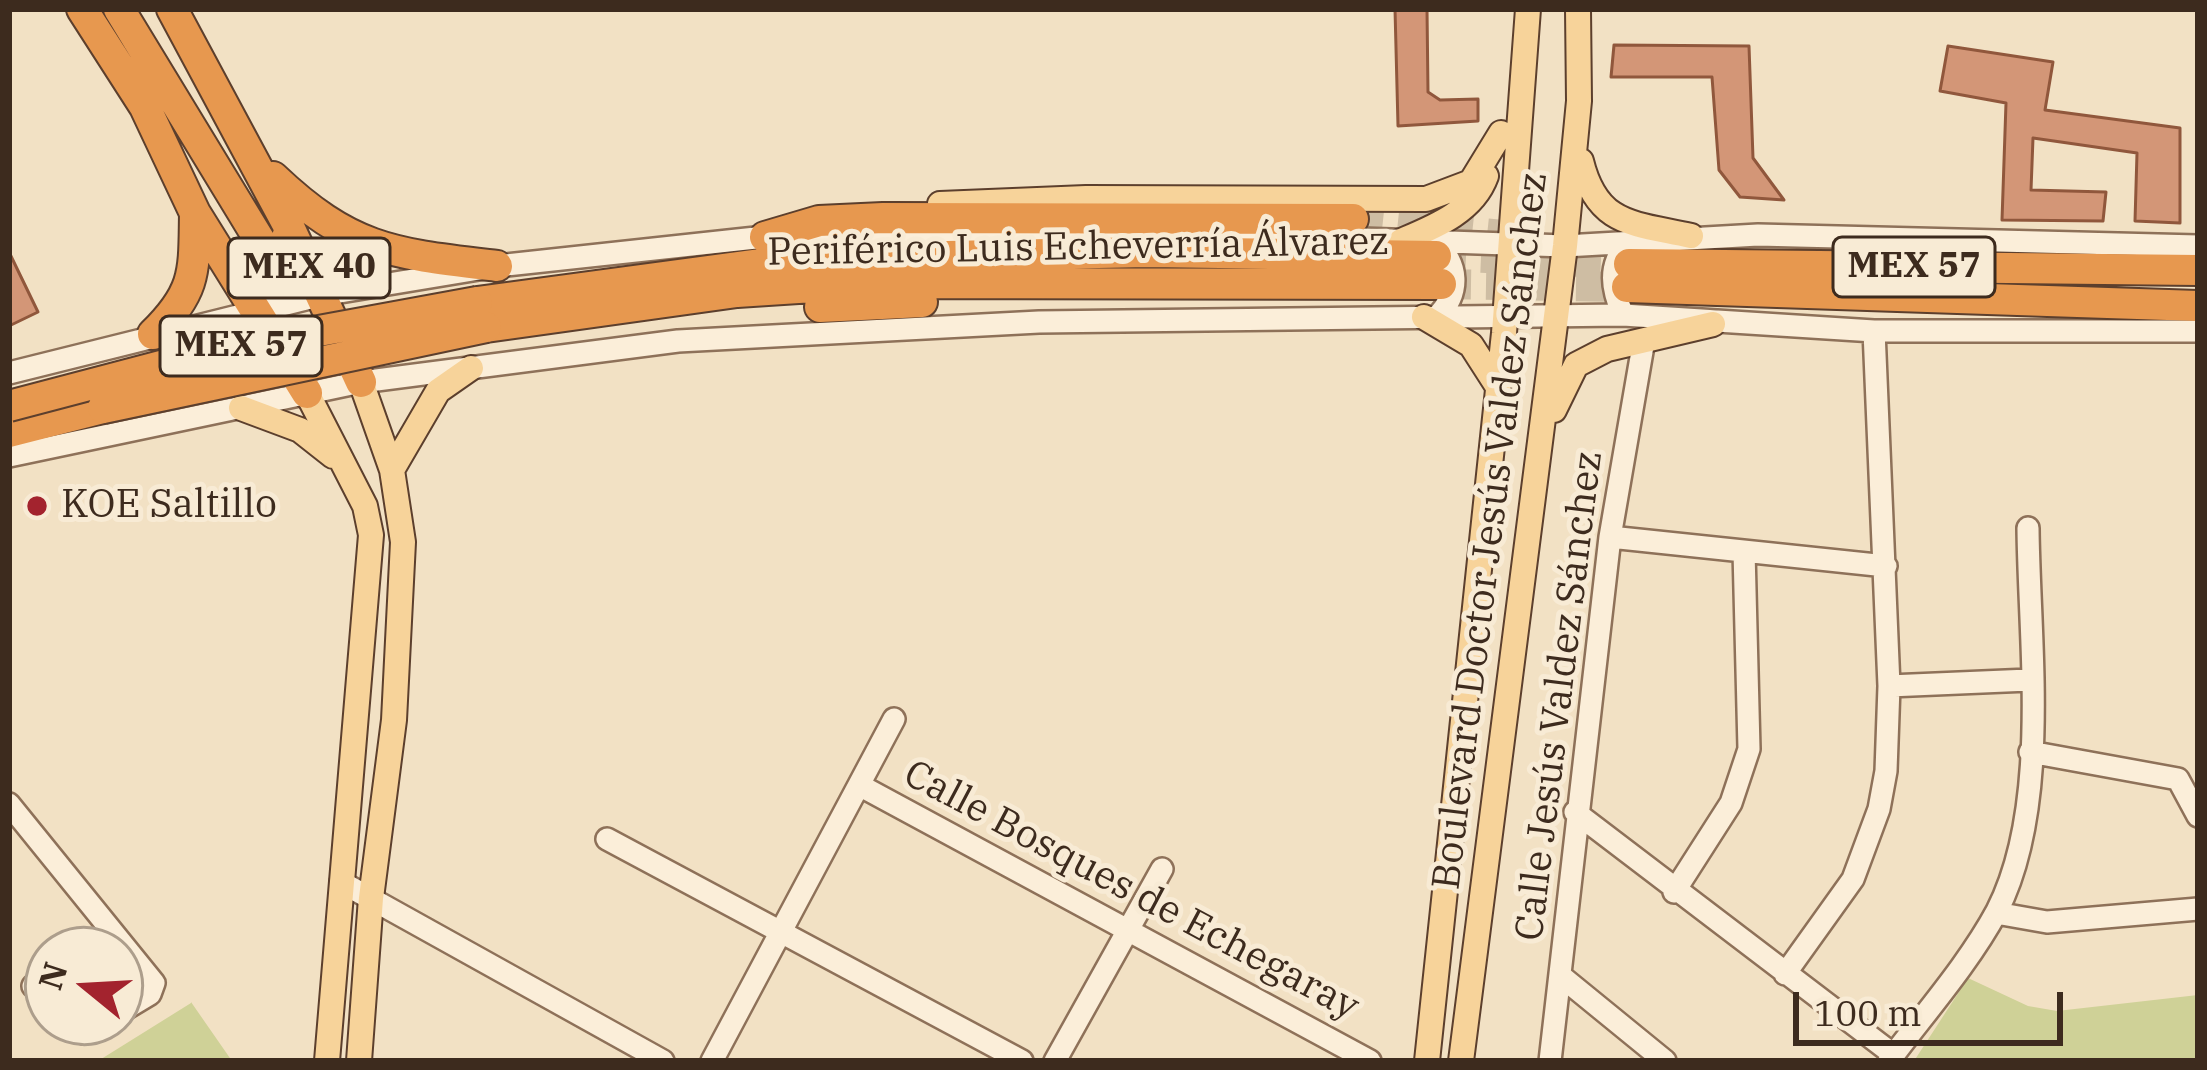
<!DOCTYPE html>
<meta charset="utf-8">
<style>
body{margin:0}
#map{position:relative;width:2207px;height:1070px;overflow:hidden;background:#f2e1c4;font-family:"IBM Plex Serif",serif}
canvas{display:block}
.frame{position:absolute;inset:0;border:12px solid #3d2b1e;pointer-events:none}
.north{position:absolute;left:24px;top:926px;width:120px;height:120px;box-sizing:border-box;background:#f8ebd5;border:3px solid #ad9e8c;border-radius:50%;rotate:288deg;font-size:33px;font-weight:700;line-height:48px;text-align:center;color:#3d2b1e}
.north::after{content:'';display:block;margin:auto;width:42px;height:54px;background:#a3232e;clip-path:polygon(50% 0,100% 100%,50% 72%,0 100%)}
.scale{position:absolute;left:1793px;top:992px;width:270px;height:54px;box-sizing:border-box;border:6px solid #3d2b1e;border-top:0;padding-left:15px;font-size:36px;line-height:42px;white-space:nowrap;color:#3d2b1e;-webkit-text-stroke:9px #f8ebd5;paint-order:stroke}
</style>
<div id="map">
<canvas width="2207" height="1070"></canvas>
<div class="frame"></div>
<div class="north">N</div>
<div class="scale">100 m</div>
</div>
<script>
const g = document.querySelector('canvas').getContext('2d');
g.lineJoin = 'round';
function fillPath(path, color) { g.fillStyle = color; g.fill(path, 'evenodd'); }
function trace(path, color, width, dash) { g.strokeStyle = color; g.lineWidth = width; g.lineCap = dash ? 'butt' : 'round'; g.setLineDash(dash || []); g.stroke(path); }
function write(font, color, halo, rows, align = 'center') {
  g.font = font + ' "IBM Plex Serif",serif'; g.lineWidth = 10; g.setLineDash([]); g.textBaseline = 'middle'; g.strokeStyle = halo; g.fillStyle = color; for (const [text, x, y, turn = 0] of rows) {
    g.save(); g.translate(x, y); g.rotate((+turn || 0) * Math.PI / 180); g.textAlign = isNaN(turn) ? turn : align; if (halo) g.strokeText(text, 0, 0); g.fillText(text, 0, 0); g.restore();
  }
}
const green = new Path2D(`
 M1968 978 2028 1006 2057 1011 2198 995V1061H1914Z
 M191 1002 232 1061H98L191 1003Z`);
const building = new Path2D(`
 M1395 9H1427L1428 92 1440 100 1478 99V121L1398 126Z
 M1614 45 1749 46 1753 158 1784 200 1740 197 1719 170 1712 77H1611Z
 M1948 46 2053 62 2045 110 2180 128V223L2135 221 2137 153 2033 138 2031 190 2106 192 2103 221 2002 220 2006 103 1940 91Z
 M9 252 38 312 9 326Z`);
const highwayTunnel = new Path2D(`
 M1353 219 1531 238
 M262 244 287 279 328 312
 M1436 256 1629 264
 M1441 284 1627 287`);
const minor = new Path2D(`
 M1434 241C1459 264 1461 292 1437 317
 M1623 315C1612 289 1607 266 1628 243
 M9 373 322 295 497 266 765 237 1188 233 1565 246 1758 235 2198 246
 M9 456 361 382 678 341 1039 322 1623 315 1874 331H2198
 M1610 537 1886 566
 M1889 686 2029 680
 M2030 752 2178 779 2198 816
 M859 785 1370 1061
 M9 804 154 983 150 994 120 1012
 M1575 812 1894 1055
 M607 839 1022 1061
 M341 882 663 1061
 M1674 892 1731 803 1749 749 1744 551
 M1996 913 2047 922 2198 909
 M1785 974 1853 879 1879 809 1886 771 1889 686 1874 331
 M1562 977 1665 1061
 M33 986 48 977
 M84 1033 102 1022
 M712 1061 894 719
 M1055 1061 1162 869
 M1550 1061 1610 537 1644 340
 M1889 1061C1925 1013 1969 963 1997 911 2051 806 2029 643 2028 528`);
const major = new Path2D(`
 M1581 161C1597 226 1633 223 1691 236
 M940 204 1086 198 1426 199 1471 182 1501 133
 M1401 241C1434 227 1473 212 1486 176
 M1424 317 1471 345 1498 387
 M307 393 365 506 371 535 327 1061
 M241 408 300 430 333 456
 M1554 410 1576 365 1607 349 1713 324
 M392 470 438 391 471 368
 M359 1061 371 898 394 720 403 542 392 470 361 382
 M1427 1061 1504 333 1528 9
 M1461 1061 1565 246 1579 101 1578 9`);
const highway = new Path2D(`
 M82 9 145 107 195 213 307 393
 M119 9 262 244
 M172 9 290 229 361 382
 M273 177C351 251 394 254 497 266
 M765 237 819 221 883 218 1353 219
 M229 256 248 273 265 275 277 266 290 229
 M1629 264 2198 270
 M1627 287 2198 306
 M477 302 797 259 1148 252 1436 256
 M820 307 922 302
 M486 327 737 292 875 283 1441 284
 M153 334C197 291 194 271 195 213
 M9 432 103 408`);
const highwayBridge = new Path2D(`
 M9 406 237 346 477 302
 M103 408 486 327`);
const markers = [
 [37,506,12,"#a3232e"]
];
const shields = [
 [1914,267,162],
 [309,268,162],
 [241,346,162]
];
const shieldNames = [
 ["MEX 57",1914,267],
 ["MEX 40",309,268],
 ["MEX 57",241,346]
];
const streetNames = [
 ["Periférico Luis Echeverría Álvarez",1078,248,-1],
 ["Boulevard Doctor Jesús Valdez Sánchez",1491,531,-83],
 ["Calle Jesús Valdez Sánchez",1560,696,-83],
 ["Calle Bosques de Echegaray",1131,891,28]
];
const poiNames = [
 ["KOE Saltillo",61,506]
];
fillPath(green, '#cfd197');
fillPath(building, '#d39677');
trace(building, '#90573c', 3);
trace(highwayTunnel, '#cebda3', 30, [30, 15]);
trace(minor, '#8e7159', 26);
trace(major, '#5c3f2d', 28);
trace(highway, '#5c3f2d', 34);
trace(minor, '#fbeed9', 21);
trace(major, '#f7d39a', 24);
trace(highway, '#e7984f', 30);
trace(highwayBridge, '#5c3f2d', 34, []);
trace(highwayBridge, '#e7984f', 30);
for (const [x, y, r, color] of markers) { const dot = new Path2D(); dot.arc(x, y, r, 0, 2 * Math.PI); g.fillStyle = color; g.fill(dot); trace(dot, '#f8ebd5', 4.5); }
for (const [x, y, w] of shields) { const box = new Path2D(); box.roundRect(x - w / 2, y - 30, w, 60, 9); g.fillStyle = '#f8ebd5'; g.fill(box); trace(box, '#3d2b1e', 3); }
write('bold 36px', '#3d2b1e', null, shieldNames);
write('39px', '#3d2b1e', '#f8ebd5', streetNames);
write('39px', '#3d2b1e', '#f8ebd5', poiNames, 'left');
</script>
